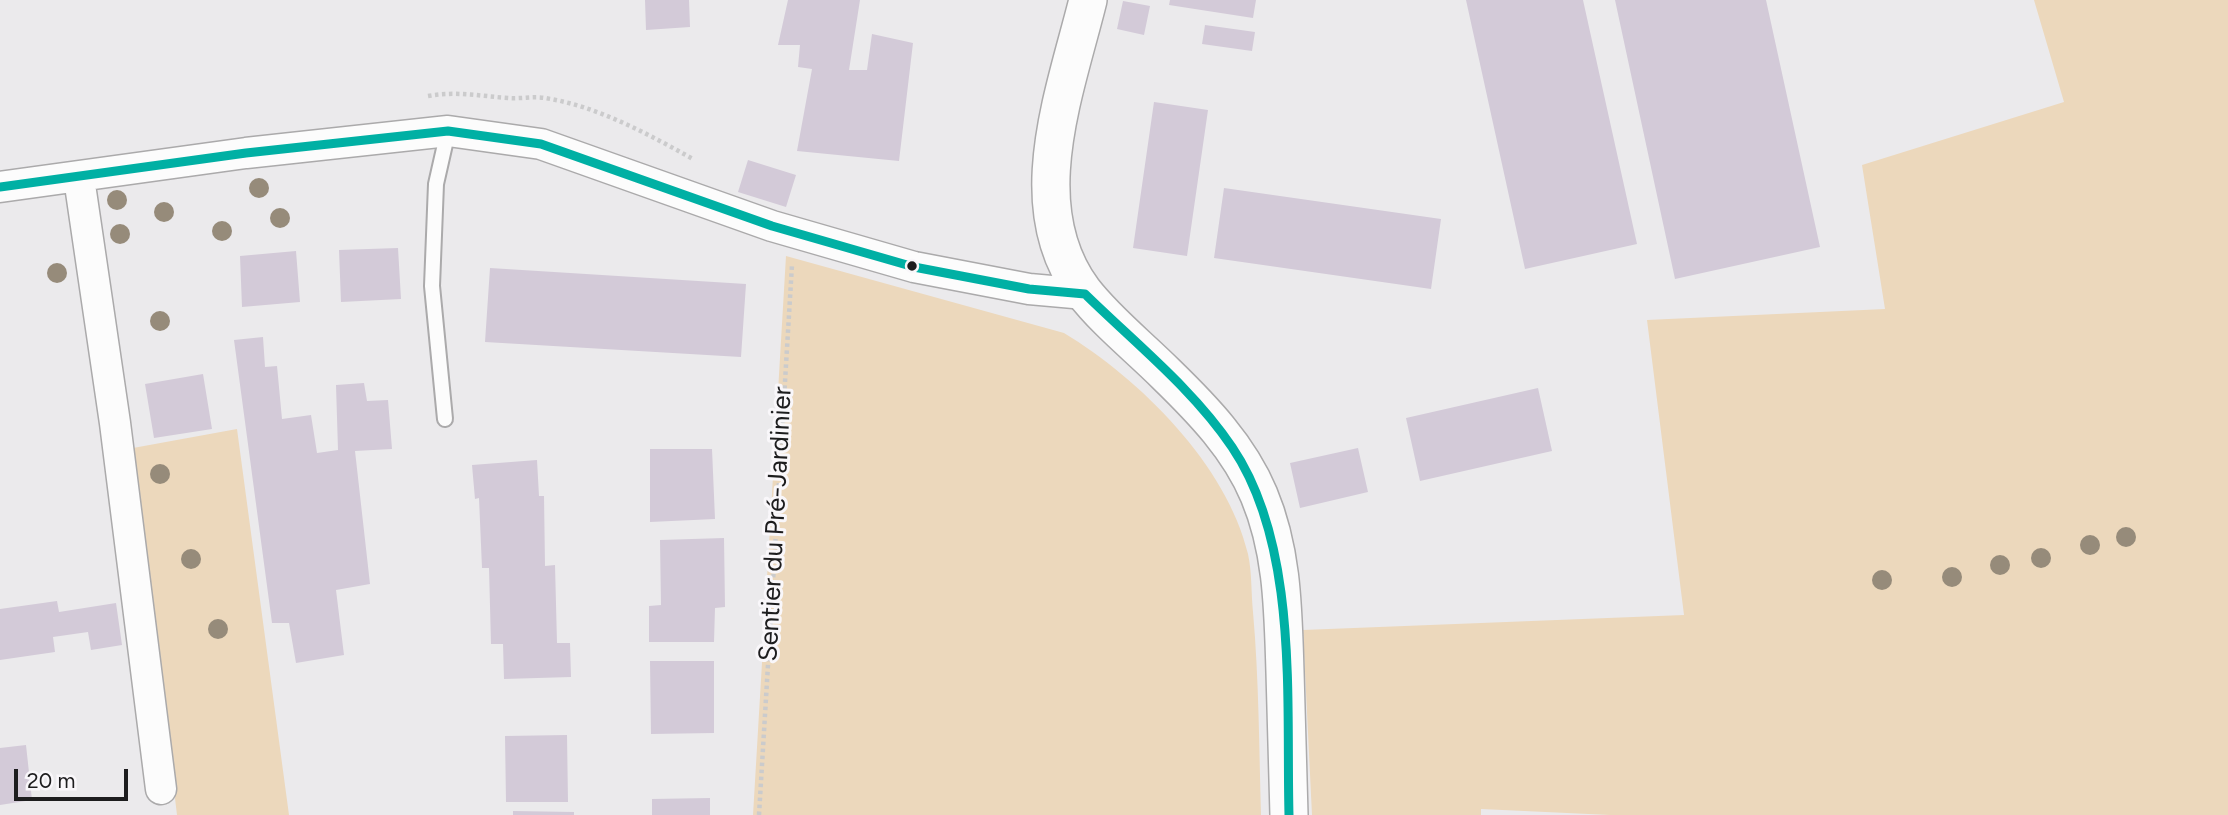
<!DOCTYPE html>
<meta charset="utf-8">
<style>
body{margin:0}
#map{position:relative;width:2228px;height:815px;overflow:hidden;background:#ebeaec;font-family:Figtree,sans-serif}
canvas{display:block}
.scale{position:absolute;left:14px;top:769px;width:114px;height:32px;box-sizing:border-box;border:4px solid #1d1d1e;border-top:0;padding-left:9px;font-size:21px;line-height:24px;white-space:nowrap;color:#1d1d1e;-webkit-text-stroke:5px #f9f7fa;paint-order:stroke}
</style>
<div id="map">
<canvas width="2228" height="815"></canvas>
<div class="scale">20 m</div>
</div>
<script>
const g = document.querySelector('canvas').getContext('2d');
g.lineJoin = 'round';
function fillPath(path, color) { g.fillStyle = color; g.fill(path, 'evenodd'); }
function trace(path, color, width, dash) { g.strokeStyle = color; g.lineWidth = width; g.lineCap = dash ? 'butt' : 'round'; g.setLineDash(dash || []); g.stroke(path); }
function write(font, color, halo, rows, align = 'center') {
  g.font = font + ' Figtree,sans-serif'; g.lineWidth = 6; g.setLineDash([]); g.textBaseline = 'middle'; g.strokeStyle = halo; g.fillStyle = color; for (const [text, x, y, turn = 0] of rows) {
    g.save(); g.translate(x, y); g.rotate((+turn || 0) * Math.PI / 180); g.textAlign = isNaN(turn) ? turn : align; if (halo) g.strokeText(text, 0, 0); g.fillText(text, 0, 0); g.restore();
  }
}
const green = new Path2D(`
 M2034 0H2228V815H1610L1481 809V815H1312L1303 630 1684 615 1647 320 1885 309 1862 165 2064 102Z
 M786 256 1064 333C1140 379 1227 465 1248 554 1252 572 1251 593 1253 612 1259 680 1259 748 1261 815H753Z
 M237 429 289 815H177L133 448Z`);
const building = new Path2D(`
 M645 0H689L690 27 646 30Z
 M788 0H860L849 70H867L872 34 913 43 899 161 797 151 812 69 798 67 800 45H778Z
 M1170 0H1256L1253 18 1169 5Z
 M1466 0H1583L1637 244 1525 269Z
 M1615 0H1766L1820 247 1675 279Z
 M1123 1 1150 6 1144 35 1117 29Z
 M1205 25 1255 32 1252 51 1202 44Z
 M1154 102 1208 110 1187 256 1133 248Z
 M748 160 796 175 786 207 738 192Z
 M1224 188 1441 219 1431 289 1214 258Z
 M398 248 401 299 341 302 339 250Z
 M296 251 300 302 242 307 240 256Z
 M490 268 746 284 741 357 485 342Z
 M263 337 265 367 277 366 282 419 311 415 317 453 338 450 336 385 364 383 367 401 388 400 392 449 355 451 370 584 336 590 344 655 296 663 289 623H272L234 340Z
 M203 374 212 429 154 438 145 384Z
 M1538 388 1552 451 1420 481 1406 418Z
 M1358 448 1368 492 1300 508 1290 463Z
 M650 449H712L715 519 650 522Z
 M537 460 539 496H544L545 566 555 565 557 643H570L571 677 504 679 503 644H491L489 568H482L479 498 475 499 472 465Z
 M724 538 725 607 715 608 714 642H649V606L661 605 660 540Z
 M57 601 59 612 116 603 122 645 91 650 88 632 53 637 55 652 0 660V609Z
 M650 661H714V733L651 734Z
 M567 735 568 802H506L505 736Z
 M26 745 32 800 0 805V748Z
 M710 798V815H652V799Z
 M513 811 574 812V815H513Z`);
const path = new Path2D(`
 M428 96C457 91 480 96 508 98 520 99 533 96 545 98 597 106 648 134 693 159
 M759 815 792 265`);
const service = new Path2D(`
 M445 419 432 286 436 184 448 131`);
const minor = new Path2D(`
 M79 178 115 423 161 789
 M0 187 246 153 448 131 541 144 772 226 914 267 1029 289 1085 294`);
const tertiary = new Path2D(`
 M1088 0C1065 93 1020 206 1083 291 1106 321 1139 347 1166 374 1202 409 1239 447 1259 495 1283 552 1283 611 1285 672 1286 720 1288 767 1289 815`);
const bus1 = new Path2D(`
 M0 187 246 153 448 131 541 144 772 226 914 267 1029 289 1085 294
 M1085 294C1135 343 1193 389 1232 447 1299 546 1286 700 1289 815`);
const trees = [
 [259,188],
 [117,200],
 [164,212],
 [280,218],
 [222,231],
 [120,234],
 [57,273],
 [160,321],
 [160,474],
 [2126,537],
 [2090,545],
 [2041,558],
 [191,559],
 [2000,565],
 [1952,577],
 [1882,580],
 [218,629]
];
const markers = [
 [912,266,6,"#1d1d1e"]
];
const streetNames = [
 ["Sentier du Pré-Jardinier",776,524,-87]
];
fillPath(green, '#ecd8bc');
fillPath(building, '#d3cad8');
trace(service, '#abaaab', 18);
trace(minor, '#abaaab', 33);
trace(tertiary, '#abaaab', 40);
trace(path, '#cbcbcc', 4.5, [3.5, 3.5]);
trace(service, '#fcfcfc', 14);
trace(minor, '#fcfcfc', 30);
trace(tertiary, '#fcfcfc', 37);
trace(bus1, '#00b0a4', 9);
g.fillStyle = '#968b7a';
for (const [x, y] of trees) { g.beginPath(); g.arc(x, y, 10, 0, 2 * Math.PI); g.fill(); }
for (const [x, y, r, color] of markers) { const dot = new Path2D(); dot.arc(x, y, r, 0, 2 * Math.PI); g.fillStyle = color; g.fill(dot); trace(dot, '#f9f7fa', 2.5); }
write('26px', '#1d1d1e', '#f9f7fa', streetNames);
</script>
